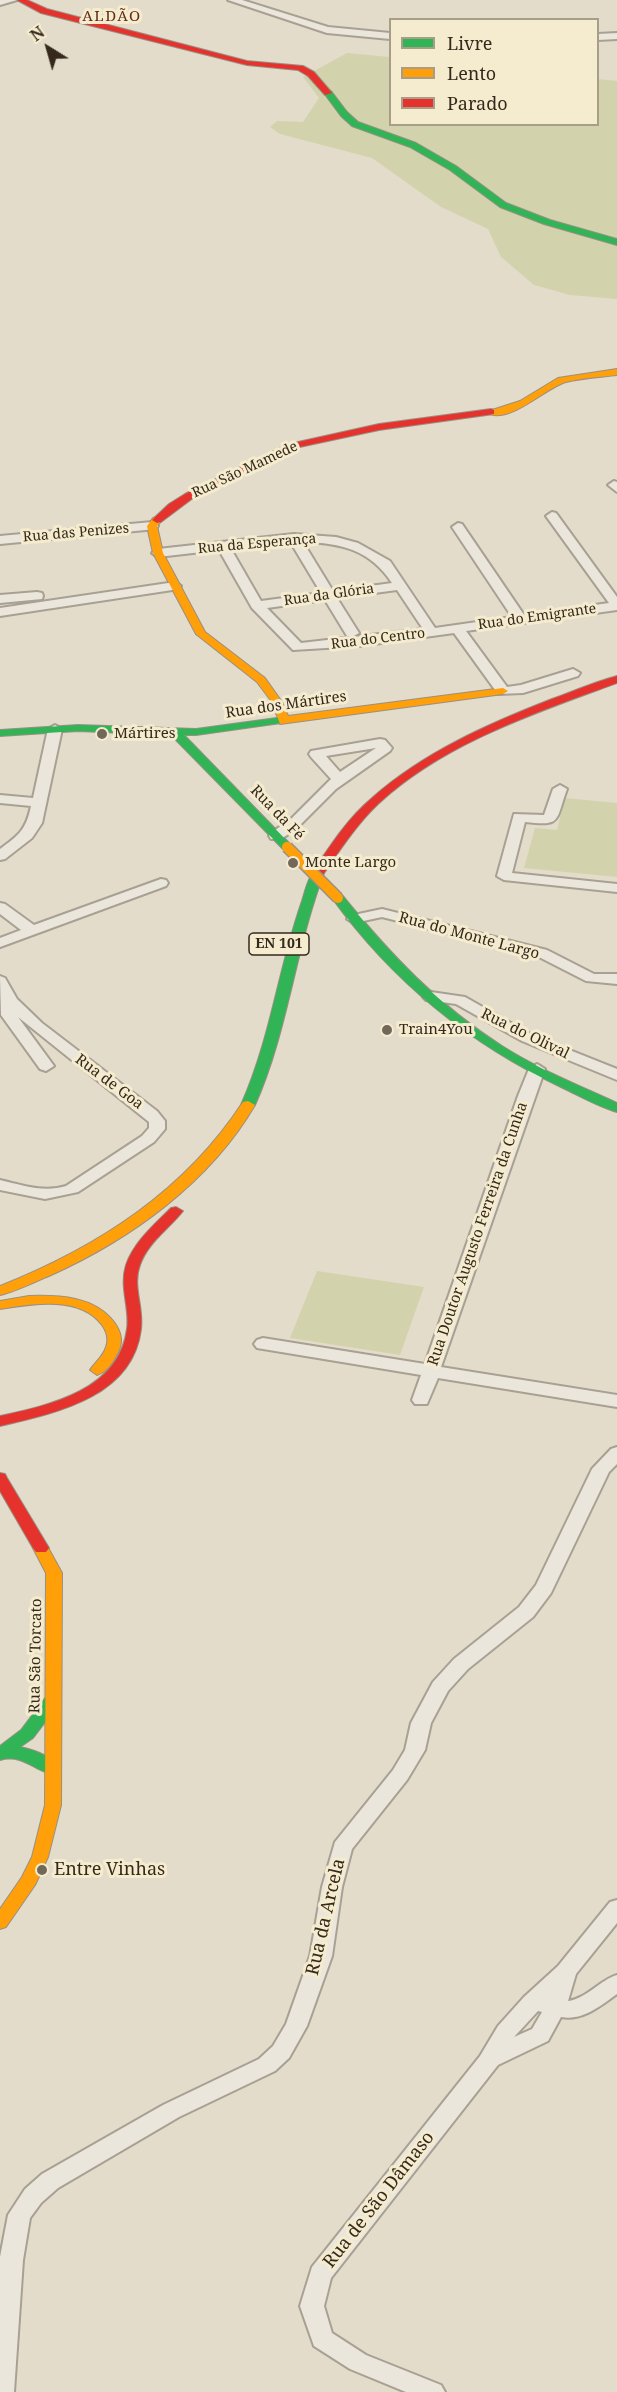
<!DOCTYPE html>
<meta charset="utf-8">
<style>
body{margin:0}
#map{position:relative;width:617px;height:2392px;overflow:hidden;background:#e4dcca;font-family:"Noto Serif",serif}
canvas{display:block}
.legend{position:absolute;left:389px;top:18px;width:210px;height:108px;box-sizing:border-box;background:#f5ebce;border:2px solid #a89d87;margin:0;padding:8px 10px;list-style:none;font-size:18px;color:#35291c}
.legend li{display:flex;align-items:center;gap:12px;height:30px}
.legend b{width:30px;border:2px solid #a89d87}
.north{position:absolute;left:18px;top:18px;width:60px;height:60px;-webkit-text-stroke:4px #f5ebce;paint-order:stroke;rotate:323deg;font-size:16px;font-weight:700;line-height:24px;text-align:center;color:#35291c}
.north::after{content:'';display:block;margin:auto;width:21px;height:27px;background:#35291c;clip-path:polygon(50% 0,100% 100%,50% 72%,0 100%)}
</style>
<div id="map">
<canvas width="617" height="2392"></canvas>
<ul class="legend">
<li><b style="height:8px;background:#30b455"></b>Livre</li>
<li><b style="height:8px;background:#ff9f0a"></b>Lento</li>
<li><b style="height:8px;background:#e5322d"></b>Parado</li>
</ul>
<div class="north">N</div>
</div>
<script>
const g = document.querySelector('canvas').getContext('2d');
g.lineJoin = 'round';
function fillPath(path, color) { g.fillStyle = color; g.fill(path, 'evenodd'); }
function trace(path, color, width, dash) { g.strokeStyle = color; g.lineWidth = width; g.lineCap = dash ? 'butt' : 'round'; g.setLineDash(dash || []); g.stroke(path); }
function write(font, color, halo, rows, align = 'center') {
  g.font = font + ' "Noto Serif",serif'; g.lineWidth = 6; g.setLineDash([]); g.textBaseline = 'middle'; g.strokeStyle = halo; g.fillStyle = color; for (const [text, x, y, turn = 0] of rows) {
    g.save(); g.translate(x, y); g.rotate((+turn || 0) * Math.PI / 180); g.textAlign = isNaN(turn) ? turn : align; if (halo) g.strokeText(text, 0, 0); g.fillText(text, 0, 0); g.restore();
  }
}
const green = new Path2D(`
 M347 53 390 57V124H598V79L617 81V299L570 295 534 285 501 257 488 229 441 207 372 158 280 134 270 127 277 121 303 122 319 98 303 77Z
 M565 798 617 803V877L524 868 535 828 557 830Z
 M317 1271 424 1287 400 1355 290 1338Z`);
const street = new Path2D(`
 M0 0H17L0 5Z
 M228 0H242L328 27 390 33V39L327 33Z
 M617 33V39L598 40V34Z
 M614 481 617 482V492L608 485Z
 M552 512 556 513 617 597V610L466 631 507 687 521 685 573 669 580 673 578 676 523 693 498 694 454 633 359 646 293 650 252 608 219 550 158 557 152 553 158 549 294 534 336 537 358 543 390 561 435 628 512 617 452 527 458 523 462 524 524 615 609 603 546 516ZM303 542C342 543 370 550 392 583L333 591ZM291 543 321 593 261 601 231 549ZM397 590 423 629 301 643 267 608 325 600 347 636 352 637 359 633 337 598Z
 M152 522 156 523 158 526 156 529 0 544V536Z
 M175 582 181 586 179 589 0 616V608Z
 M37 592 42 593 43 596 42 599 0 603V595Z
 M55 725 62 729 42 823 32 838 5 859 0 860V849C19 835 26 830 31 806L0 803V795L33 798 48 729Z
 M380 739 385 740 392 748 390 751 336 789 296 829 281 839H271L269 836 271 833 292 818 331 779 311 757 309 754 311 751ZM376 748 340 772 326 756Z
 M560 785 567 789C555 822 562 826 525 822L512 873 617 884V892L504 880 497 876 514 814 544 815 553 789Z
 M161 879 166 880 168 883 166 886 0 947V938L21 930 0 914V903L5 904 34 925Z
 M382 909 547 950 594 974H617V984L586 981 537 956 382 917 354 923 347 919 349 916Z
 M0 976 5 978 17 999 42 1023 157 1111 165 1121V1129L154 1142 78 1192 45 1199 0 1190V1180C22 1185 44 1193 66 1186L142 1136 149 1128V1122L18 1017 54 1066 46 1071 40 1069 1 1015Z
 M431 992 465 997 532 1035 617 1069V1080L522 1041 456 1004 426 1000 423 997 426 994Z
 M537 1064 545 1069 441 1367 617 1395V1407L438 1378 427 1404H415L412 1400 421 1375 257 1348 254 1344 257 1340 263 1338 425 1364 518 1096 529 1069Z
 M617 1447V1464L609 1472 551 1593 533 1617 468 1669 448 1691 431 1723 425 1750 407 1780 352 1849 342 1887 332 1956 307 2026 289 2058 275 2071 179 2117 58 2188 41 2203 30 2218 23 2260 14 2392H0V2257L8 2215 25 2189 42 2174 163 2105 259 2059 273 2046 286 2024 310 1956 322 1887 335 1842 393 1770 405 1750 411 1723 433 1682 454 1659 519 1607 536 1585 592 1469 611 1449Z
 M617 1900V1923L576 1974 568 2001C586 1999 600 1980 617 1975V1994C600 2006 583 2021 561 2017L548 2041 498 2065 331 2278 324 2306 332 2333 366 2355 441 2385 445 2392H406L350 2369 314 2346 300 2306 312 2267 480 2056 498 2026 524 1997 558 1966 610 1902ZM538 2011 542 2012 532 2029 514 2037Z`);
const fast = new Path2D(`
 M325 91H331L347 112 358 122 416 143 456 166 506 203 550 220 617 239V245L544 224 500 207 450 170 410 147 352 126 341 116 324 93Z
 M284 717 288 718V722L196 735H184L291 845 293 847 287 851 283 849 171 735 78 731 0 736V730L78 725 196 729Z
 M318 869 324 873C295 949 288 1031 255 1105L248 1109 243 1108 241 1105C271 1038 278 969 302 901 305 892 309 872 318 869Z
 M338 894 342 895C389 953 439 1006 502 1046 538 1069 578 1085 617 1103V1112C599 1107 580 1096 563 1088 469 1044 393 982 332 898Z
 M52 1695 58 1697 60 1701 58 1705 33 1738 20 1747C34 1750 52 1756 59 1768L57 1772C39 1778 26 1752 0 1760V1746L21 1730 46 1697Z`);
const slow = new Path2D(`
 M617 369V375C600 377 582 378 566 382 546 387 507 427 486 412L520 401 558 378Z
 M157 517 162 520 157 526 163 553 205 632 265 678 282 702 288 716 503 688 508 691 503 694 280 724 272 702 257 682 196 634 153 553 147 526 153 518Z
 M248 1101 255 1105C210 1182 131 1239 51 1275 34 1282 17 1291 0 1295V1286C98 1247 185 1191 243 1102Z
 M29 1296C59 1295 94 1296 114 1322 122 1333 124 1343 116 1356 112 1364 106 1372 97 1375L90 1370C95 1362 103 1357 106 1347 109 1339 107 1332 102 1325 80 1295 31 1304 0 1309V1301Z
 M41 1543 46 1544 62 1573 61 1805 48 1857 35 1885 6 1927 0 1929V1909L22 1877 32 1857 45 1805 46 1573 33 1548 36 1544Z`);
const jam = new Path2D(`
 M17 0H27L47 9 247 61 303 66 314 72 332 93 325 95 308 76 298 70 247 65 41 13Z
 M491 409 494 410V414L379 430 295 448 193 498 161 522 157 523 152 520 169 504 185 494 289 444 379 424Z
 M617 676V683C535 713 444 743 378 804 356 825 340 850 322 876H314L312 873C330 846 347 819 372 798 424 752 488 724 552 699 574 691 595 682 617 676Z
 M176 1207 183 1211C169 1229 148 1242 140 1265 132 1286 144 1307 141 1329 133 1397 56 1413 0 1426V1416C51 1405 119 1390 127 1329 130 1308 119 1287 126 1265 134 1242 154 1225 171 1208Z
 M0 1473 5 1474 7 1478 49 1548 46 1552H36L33 1548 0 1491Z`);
const slowBridge = new Path2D(`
 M287 847 338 898`);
const markers = [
 [102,734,6,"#726859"],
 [293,863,6,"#726859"],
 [387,1030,6,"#726859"],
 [42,1870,6,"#726859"]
];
const farStreetnames = [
 ["Rua São Mamede",245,470,-25],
 ["Rua das Penizes",76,533,-5],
 ["Rua da Esperança",257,544,-5],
 ["Rua da Glória",329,595,-8],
 ["Rua do Emigrante",537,617,-8],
 ["Rua do Centro",378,639,-7]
];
const shields = [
 [279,944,60]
];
const shieldNames = [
 ["EN 101",279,944]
];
const farQuarternames = [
 ["ALDÃO",112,17]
];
const streetNames = [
 ["Rua dos Mártires",286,705,-8],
 ["Rua da Fé",277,813,46],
 ["Rua do Monte Largo",469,936,15],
 ["Rua do Olival",525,1034,26],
 ["Rua de Goa",109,1082,37],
 ["Rua Doutor Augusto Ferreira da Cunha",478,1234,-71],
 ["Rua São Torcato",36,1656,-89]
];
const poiNames = [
 ["Mártires",114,734],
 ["Monte Largo",305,863],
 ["Train4You",399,1030]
];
const nearPoinames = [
 ["Entre Vinhas",54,1870]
];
const nearStreetnames = [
 ["Rua da Arcela",326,1917,-77],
 ["Rua de São Dâmaso",379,2200,-52]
];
fillPath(green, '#d2d3ac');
trace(street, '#a8a093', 4);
trace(fast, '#989084', 2);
trace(slow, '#989084', 2);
trace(jam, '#989084', 2);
fillPath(street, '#ebe6dc');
fillPath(fast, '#30b455');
fillPath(slow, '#ff9f0a');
fillPath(jam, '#e5322d');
trace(slowBridge, '#989084', 13, []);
trace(slowBridge, '#ff9f0a', 10);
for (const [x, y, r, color] of markers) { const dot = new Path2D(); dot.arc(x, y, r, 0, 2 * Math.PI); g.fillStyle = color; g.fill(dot); trace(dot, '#f5ebce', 2); }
write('14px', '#35291c', '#f5ebce', farStreetnames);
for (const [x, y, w] of shields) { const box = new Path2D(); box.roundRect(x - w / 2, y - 11, w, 22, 4.5); g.fillStyle = '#f5ebce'; g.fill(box); trace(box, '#35291c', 1.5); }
write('bold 14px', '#35291c', null, shieldNames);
g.letterSpacing = '1.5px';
write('15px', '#622c1b', '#f5ebce', farQuarternames);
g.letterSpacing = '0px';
write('15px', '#35291c', '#f5ebce', streetNames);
write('15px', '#35291c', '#f5ebce', poiNames, 'left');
write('18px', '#35291c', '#f5ebce', nearPoinames, 'left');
write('18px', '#35291c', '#f5ebce', nearStreetnames);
</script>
